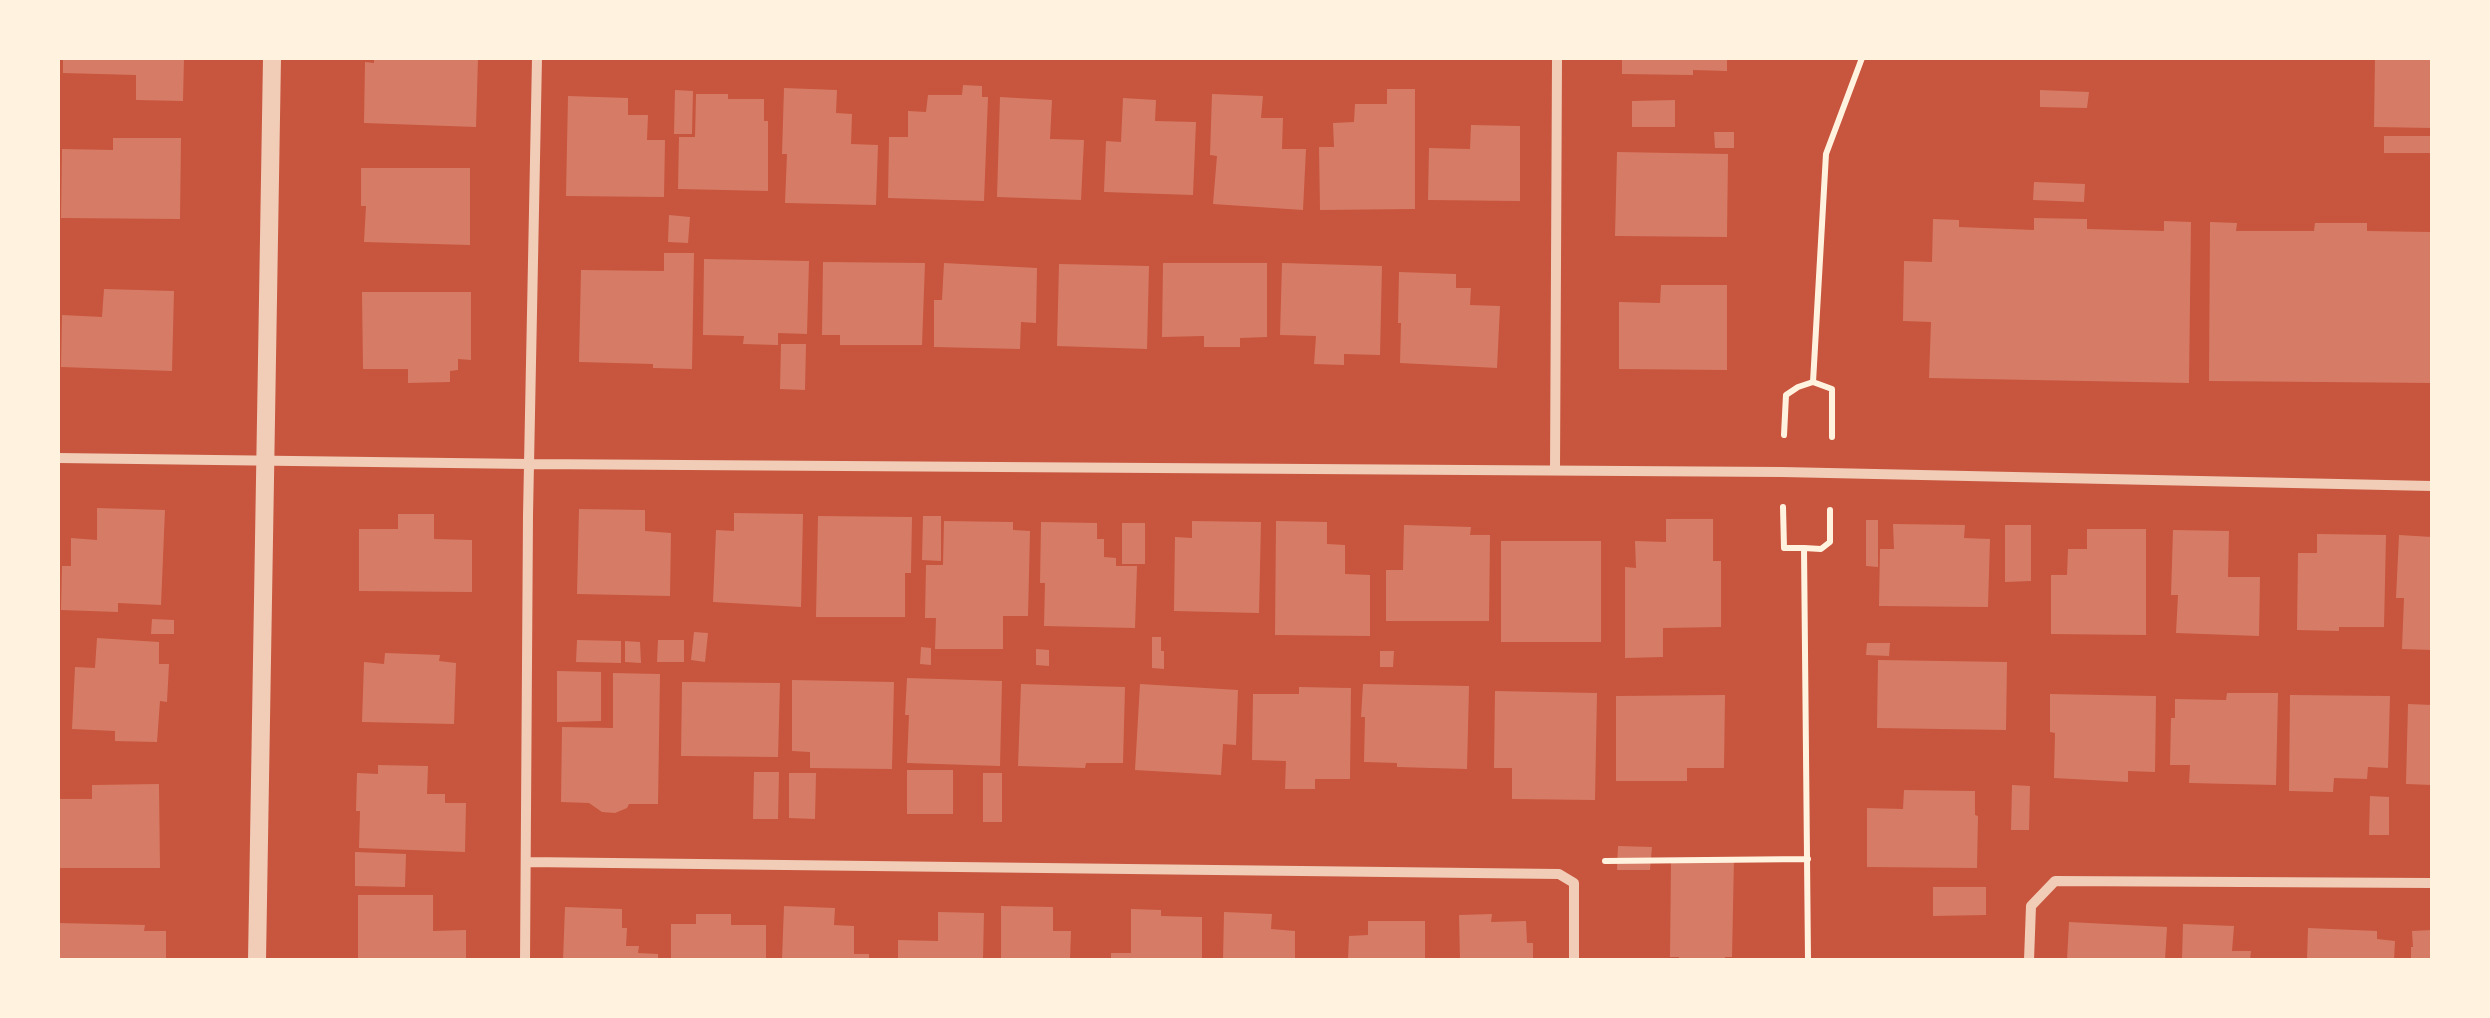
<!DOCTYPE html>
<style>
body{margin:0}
#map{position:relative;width:2490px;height:1018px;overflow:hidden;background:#c8553d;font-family:"PT Sans Narrow",sans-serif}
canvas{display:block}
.frame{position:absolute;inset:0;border:60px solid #fff3e0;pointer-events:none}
</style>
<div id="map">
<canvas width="2490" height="1018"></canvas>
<div class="frame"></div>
</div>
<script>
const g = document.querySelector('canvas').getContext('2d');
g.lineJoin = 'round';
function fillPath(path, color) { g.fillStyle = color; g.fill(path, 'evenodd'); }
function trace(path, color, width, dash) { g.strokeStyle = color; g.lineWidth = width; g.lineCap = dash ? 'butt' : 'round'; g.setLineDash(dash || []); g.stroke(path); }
const building = new Path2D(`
 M63 58H184L183 101 136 100V75L63 73Z
 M374 58H478L476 127 364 123 365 62 374 63Z
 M1622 58H1727V71L1693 70V75L1622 74Z
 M2375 58H2432V128L2374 127Z
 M963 85 982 86V97H988L984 201 888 198 889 137H908V111L926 112 928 95H962Z
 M784 88 837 90 836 113 852 114 851 144 878 145 876 205 785 203 787 154H782Z
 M1387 89H1415V209L1320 210 1319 147H1334L1333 123 1354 122 1355 104H1387Z
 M675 90 693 91 692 134H674Z
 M2040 90 2089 92 2087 108 2040 107Z
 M696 94H728V99H764V121H768V191L678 189 679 137H695Z
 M1212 94 1263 96 1261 118H1283L1282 149H1306L1303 210 1213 204 1217 156 1210 155Z
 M568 96 628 98V115H648L647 140H665L664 197 566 196Z
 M1000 97 1052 100 1050 139 1084 140 1081 200 997 197Z
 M1123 98 1156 100 1155 121 1196 122 1193 195 1104 192 1106 141 1121 142Z
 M1675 100V127H1632V101Z
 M1471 125 1520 126V201L1428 200 1429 148 1470 149Z
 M1714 132H1734V148H1715Z
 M2384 136H2432V153H2384Z
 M113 138H181L180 219 61 218 62 149 113 150Z
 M1617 152 1728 154 1727 237 1615 236Z
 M361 168H470V245L364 242 366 206H361Z
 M2034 182 2085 184 2084 202 2033 200Z
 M669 215 690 217 688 243 668 242Z
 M2034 218 2087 219V229L2164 231V221L2191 222 2189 383 1929 378 1931 322 1903 321 1904 261 1932 262 1933 219 1959 220V227L2034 230Z
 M2210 222 2237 223 2236 231H2314L2315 223H2367V231L2432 232V383L2209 381Z
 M664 253H694L692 369 653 368V364L579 362 581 270 664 271Z
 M704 259 809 261 807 334 778 333V345L743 344 744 336 703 335Z
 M823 262 925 263 922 345H840V335H822Z
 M944 263 1037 268 1036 323 1021 322 1020 349 934 347V300H942Z
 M1163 263H1267V337L1240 338V347H1204V336L1162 337Z
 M1282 263 1382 266 1380 355 1344 354V365L1314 364 1316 336 1280 335Z
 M1059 264 1149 266 1147 349 1057 346Z
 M1399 272 1456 274V288H1471L1470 305 1500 306 1497 368 1400 363 1401 323H1398Z
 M1661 285H1727V370L1619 369V302L1660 303Z
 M104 289 174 291 172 371 61 367 62 315 102 317Z
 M362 292H471V360L458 359V370L450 371V382L408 383V369H363Z
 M781 344H806L805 390 780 389Z
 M97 508 165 510 161 605 118 603V612L61 610 62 566H71V538L97 540Z
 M579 509 645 510V531L671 533 670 596 577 594Z
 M734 513 803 514 801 607 713 602 716 530 734 531Z
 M398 514H434V539L472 540V592L359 591V529H398Z
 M818 516 912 517 911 573H905V617H816Z
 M923 516H941V561L922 560Z
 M1666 519H1713V561H1721V627L1663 628V657L1625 658V567L1636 568 1635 541 1666 542Z
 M1866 520H1878V567L1866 566Z
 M944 521 1013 522V530L1030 531 1028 616H1003V649H935L936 618H925L926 565H943Z
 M1192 521 1261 522 1259 613 1174 611 1175 537 1192 538Z
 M1276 521 1327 522V544L1345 545V574L1370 575V636L1275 635Z
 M1041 522 1097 523V539H1104V557L1116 558V566H1137L1135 628 1044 626 1045 583H1040Z
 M1122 523H1145V564H1122Z
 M1893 524 1965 525 1964 538 1990 539 1988 607 1879 606 1880 549H1894Z
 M1404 525 1471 527 1470 535H1490L1489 621H1386V570H1403Z
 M2005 525H2031V581L2005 582Z
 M2087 529H2146V635L2051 634V575H2067L2068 549H2087Z
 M2173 530 2229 531 2228 577H2260L2259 636 2176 633 2178 595H2171Z
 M2317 534 2386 535 2384 627H2339V631L2297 630 2298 553H2317Z
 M2399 535 2432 537V650L2402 649 2404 598H2396Z
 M1501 541H1601V642H1501Z
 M152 619 174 620V634H151Z
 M694 632 708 633 705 662 691 660Z
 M1152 637H1161V651H1164V669L1152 668Z
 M97 638 159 642V664H169L167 702 160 701 157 742 115 741V731L72 729 75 667 95 668Z
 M577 640 621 641V663L576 662Z
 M658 640H684V662H657Z
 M625 641 640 642 641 663 625 662Z
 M1867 643H1890L1889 656 1866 655Z
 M921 647 931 648V665L920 664Z
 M1036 649 1049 650V666L1036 665Z
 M1380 651H1394L1393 667H1380Z
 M385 653 440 655 439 661 456 663 454 724 362 722 364 662 384 664Z
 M1878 660 2007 662 2006 730 1877 728Z
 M557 671 601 672V721L557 722Z
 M613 673 660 674 658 804H629L627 808 615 813 602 812 589 803 561 802 562 727 613 728Z
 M907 678 1002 681 1000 766 907 763 909 715H905Z
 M792 680 894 682 892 769 810 768V752L792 751Z
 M682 682 780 683 778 757 681 756Z
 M1021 684 1125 687 1123 763H1086L1085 768 1018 766Z
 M1140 684 1238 690 1236 745 1223 744 1221 775 1135 770Z
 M1363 684 1469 686 1467 769 1397 767V763L1364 762 1365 717H1361Z
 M1299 687 1351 688 1350 779H1315V789H1285L1286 761 1252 760 1253 694H1299Z
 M1495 691 1597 693 1595 800 1512 799V768H1494Z
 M2227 693H2278L2276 785 2189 783 2190 765H2170L2171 718H2175V699L2226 700Z
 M2050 694 2156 696 2155 772 2128 771V782L2054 778 2055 733 2050 732Z
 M1725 695 1724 768H1687V781H1616V696Z
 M2290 695 2390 696 2388 768 2368 767 2367 779 2334 778 2333 792 2289 791Z
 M2408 704 2432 705V785L2406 784Z
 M378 765 428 766 427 794H445V803H466L465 852 359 848 360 811H356L357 773 378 774Z
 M907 770H953V814H907Z
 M754 772H779L778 819H753Z
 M789 773H816L815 819 789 818Z
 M983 773H1002V822H983Z
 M159 784 160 868H58L60 799H92V785Z
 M2012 785 2030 786 2029 830H2011Z
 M1904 790 1975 791V815L1978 816 1977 868 1867 867V808L1903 809Z
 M2370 796 2389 797V835H2369Z
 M1618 846 1652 847 1650 870H1617Z
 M355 852 406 854 405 887 355 886Z
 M1734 858 1732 957H1725V960H1679V957H1670L1671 862Z
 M1933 887H1986V915L1933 916Z
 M358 895H433V931L466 930V960H358Z
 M784 906 835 908 834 925 854 926V954H869V960H782Z
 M1001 906 1053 907V931H1071L1070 960H1001Z
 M565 907 622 909V928H627L626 946H639L638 953 658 954V960H563Z
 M1131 909 1161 910V916L1202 917V960H1111V953H1131Z
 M938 912 984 913 983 960H898V940L938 941Z
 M1224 912 1272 914 1271 929 1295 931V960H1223Z
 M696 914H731V925H766V960H671V924H696Z
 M1492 914 1491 922 1526 921 1527 943H1533V960H1460L1459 915Z
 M1368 921H1425V960H1348L1349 936 1368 935Z
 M2069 922 2167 927 2165 960H2067Z
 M58 923 145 925 144 931H166V960H58Z
 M2183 924 2234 926 2232 951H2251L2250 960H2182Z
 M2308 928 2377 931V939L2395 941 2394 960H2307Z
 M2432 930V960H2411V947H2413L2412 931Z`);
const path = new Path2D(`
 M1813 382 1832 389V437
 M1784 435 1786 395 1798 387 1813 382 1826 154 1862 58
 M1783 507 1784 548H1804L1808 960
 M1804 548 1821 549 1830 542V510
 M1605 861 1808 859`);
const minor = new Path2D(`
 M58 458 529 464 1782 472 2432 486
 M1555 470 1557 58
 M527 862 1559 874 1574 883V960
 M525 960 528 515 537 58
 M2029 960 2031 906 2055 881 2432 883`);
const tertiary = new Path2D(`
 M257 960 272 58`);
fillPath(building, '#d67c66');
trace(path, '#fff3e0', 6);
trace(minor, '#f1ccb7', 10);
trace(tertiary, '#f1ccb7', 18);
</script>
